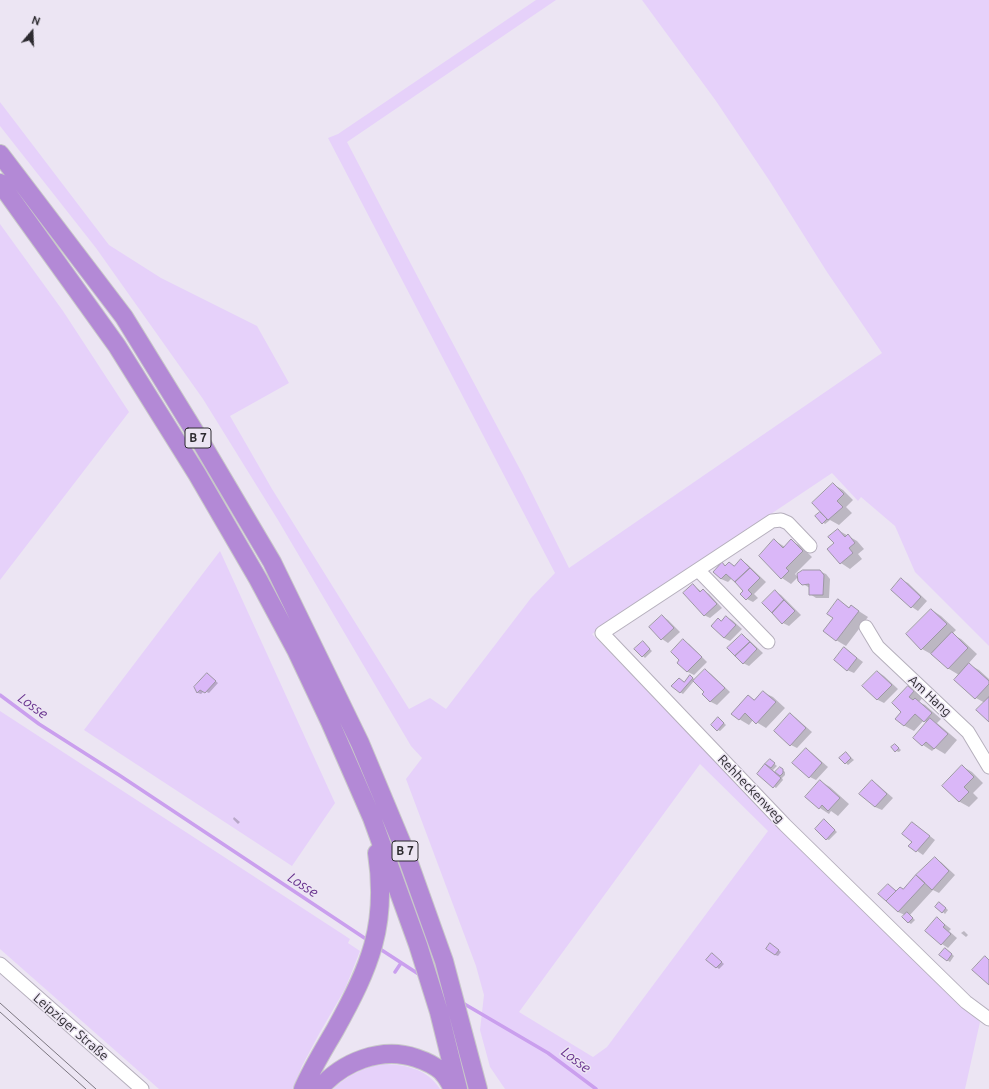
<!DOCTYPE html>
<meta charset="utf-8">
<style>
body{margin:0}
#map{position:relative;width:989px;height:1089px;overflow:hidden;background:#ece5f3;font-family:Ubuntu,sans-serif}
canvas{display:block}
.north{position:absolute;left:12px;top:12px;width:40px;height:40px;-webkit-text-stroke:3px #ece5f3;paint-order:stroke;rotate:19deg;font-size:11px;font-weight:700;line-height:16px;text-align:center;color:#2d2b30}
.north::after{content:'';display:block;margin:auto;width:14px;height:18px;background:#2d2b30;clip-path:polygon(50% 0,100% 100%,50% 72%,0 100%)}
</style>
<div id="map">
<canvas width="989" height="1089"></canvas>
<div class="north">N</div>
</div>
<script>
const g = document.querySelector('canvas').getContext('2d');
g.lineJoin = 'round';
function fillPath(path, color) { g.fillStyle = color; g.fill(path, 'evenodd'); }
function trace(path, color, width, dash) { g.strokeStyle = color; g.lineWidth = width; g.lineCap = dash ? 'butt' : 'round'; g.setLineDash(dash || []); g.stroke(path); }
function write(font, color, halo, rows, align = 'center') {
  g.font = font + ' Ubuntu,sans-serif'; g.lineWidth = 3; g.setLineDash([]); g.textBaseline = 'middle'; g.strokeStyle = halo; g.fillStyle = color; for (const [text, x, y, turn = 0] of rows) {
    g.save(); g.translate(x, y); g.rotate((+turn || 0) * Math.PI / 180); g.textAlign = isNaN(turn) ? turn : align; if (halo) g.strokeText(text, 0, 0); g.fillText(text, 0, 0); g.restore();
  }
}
const green = new Path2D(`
 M536 0H556L347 142 434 308 523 475 569 568 882 353 827 272 769 180 716 101 642 0H989V646L915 572 895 526 861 497 858 501 832 473 592 634 786 833 980 1022 965 1089H505L490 1067 480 1030 484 995 476 966 406 779 422 758 411 746 278 520 203 399 96 248 0 126V102L109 245 161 278 257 326 289 383 230 416 272 489 409 709 430 698 446 709 531 598 555 573 328 138 338 134ZM700 764 768 831 607 1047 593 1057 519 1012Z
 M0 224 63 311 129 412 0 580Z
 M220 551 335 803 292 866 84 730Z
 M0 711 350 939 348 943 360 951 345 989 319 1034 302 1066 293 1089H159L0 949Z
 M380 1064C403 1064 427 1068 440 1089H333C346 1076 362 1068 380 1064Z`);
const shadow = new Path2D(`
 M833 484 843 490 853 500 846 507 852 513 839 525 830 520 825 524 817 516 822 512Z
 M838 530 857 541 864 549 858 554 862 559 850 569 841 563 835 543Z
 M774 540 785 547 791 541 801 546 812 557 795 574 798 577 791 584 782 578 760 556Z
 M741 560 747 564 766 582 754 594 758 598 753 602 747 599 745 591 732 578 728 582 721 579 722 564 726 566 729 563 735 566Z
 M819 571 826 574 830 579 829 598H816L810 594V588L803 584Z
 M902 580 908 583 927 601 918 611 912 607Z
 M693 585 702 592 703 590 709 594 722 608 710 618 704 615Z
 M775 591 781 595 801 615 789 626 783 623Z
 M838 600 850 608 851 606 868 617 846 646 836 640Z
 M932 610 941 616 956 630 952 634 961 639 977 654 968 664 979 670 989 679V721L985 703 976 698 955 680 959 675 949 669 932 653 931 654 922 649Z
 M662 616 668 620 680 632 668 643 662 639Z
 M726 617 732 620 742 629 730 641 724 638 722 621Z
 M742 635 748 639 763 653 749 666 743 663Z
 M683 641 689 644 707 662 694 675 688 672 678 662 680 660Z
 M645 644 652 651 645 658 643 656Z
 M844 648 863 662 854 673 847 670Z
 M705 670 711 674 730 692 717 705 711 702 704 694 706 692 694 681 683 694 680 692 684 683 693 678 695 680Z
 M878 672 884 676 898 689 884 703 878 700 864 686Z
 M207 674 218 683 209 693 204 691 201 694 198 693 195 687Z
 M908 687 923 697 919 702 925 705 941 719 937 723 957 740 945 754 935 748 932 751 923 745 927 723 924 720 914 731 905 726 897 719 903 712Z
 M763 692 773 697 785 708 766 728 753 720 749 725 739 719 748 696 755 700Z
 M790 714 796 718 812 732 797 748 791 745Z
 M721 720 726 725 720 731 718 730Z
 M898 747 901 750 899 752 896 751Z
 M806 749 812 753 828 767 816 780 810 777Z
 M846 753 854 760 848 765 841 758Z
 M770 760 777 766 773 770 776 773 780 768 785 772V775L782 778 783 780 776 788 758 774Z
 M962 766 972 772 983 783 973 793 978 798 969 807 960 802 943 786Z
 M820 781 830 787 849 804 838 816 831 811 829 814 820 808Z
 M872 781 878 785 893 798 882 810 875 807 861 794Z
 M234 817 240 822 238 824 233 819Z
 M824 820 837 832 829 840 826 839Z
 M913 823 935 840 923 855 910 846 913 842Z
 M935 859 941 862 955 875 939 893 933 890 910 915 915 920 911 924 908 922 905 915 898 912 888 885 897 891 904 890Z
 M940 903 948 910 945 914 943 912Z
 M937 918 951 929 949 931 957 938 948 948 942 944Z
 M964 931 968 935 966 937 961 933Z
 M773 946 781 952 778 956 775 955Z
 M948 951 954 956 950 962 947 960Z
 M715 956 724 964 719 969 708 960Z`);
const stream = new Path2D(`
 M0 695 39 724 119 775 369 941
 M377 947 420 975
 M395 972 401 963
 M461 1002 548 1053 596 1089`);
const building = new Path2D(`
 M833 483 844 494 837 501 843 507 828 520 812 503Z
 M820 512 827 519 822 524 815 516Z
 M838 529 845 537 848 534 855 543 849 548 853 553 840 564 827 549 834 543 828 537Z
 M774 539 783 548 791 539 803 551 786 568 789 571 781 579 759 556Z
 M741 559 750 568 735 582 726 574 721 579 713 572 722 562 725 566 729 562 734 566Z
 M750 568 760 578 748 590 752 594 746 600 740 594 743 591 735 582Z
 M803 570H820L824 575 823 595H809V584L802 585 798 581 797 574Z
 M901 578 921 597 911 608 891 590Z
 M693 584 700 592 703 589 717 604 704 616 683 593Z
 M775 590 784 600 772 613 762 603Z
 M838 599 849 608 851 605 859 611 836 641 823 631 833 618 827 614Z
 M784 600 795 611 782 624 772 613Z
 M931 609 947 624 921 650 906 634Z
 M662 615 674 628 661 640 649 627Z
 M726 616 736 625 724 638 711 626 718 618 721 621Z
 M952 632 968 648 948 669 931 654Z
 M742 634 750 642 735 656 727 648Z
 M683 639 702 657 687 672 677 663 679 660 671 652Z
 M643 641 650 649 642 657 634 649Z
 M750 642 757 649 743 664 735 656Z
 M844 647 857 658 847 671 834 660Z
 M969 663 989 681V684L975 699 954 680Z
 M705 669 725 688 710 702 702 694 704 692 693 681Z
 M877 671 892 685 877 700 862 686Z
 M207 673 216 681 205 693 200 690 197 693 194 687Z
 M690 675 693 678 680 693 671 686 679 678 684 682Z
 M908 686 914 691 909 697 913 700 915 698 932 713 924 722 915 714 904 726 895 719 901 712 892 703Z
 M763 691 776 702 756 724 745 713 739 720 731 714 748 695 754 700Z
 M989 697V722L976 710Z
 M790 713 806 728 790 746 774 731Z
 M718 717 724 723 717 731 711 725Z
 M930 718 948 734 934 749 926 742 922 746 913 738Z
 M895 744 899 748 895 752 891 747Z
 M806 748 822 763 809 778 792 763Z
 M846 752 851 758 845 764 839 758Z
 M770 759 775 763 771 768 765 764Z
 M765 764 781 778 773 788 757 774Z
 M962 765 974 777 964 787 969 792 959 802 942 786Z
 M780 767 783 769V773L780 776 775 772Z
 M820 780 840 798 828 811 822 805 819 809 805 797Z
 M872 780 887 794 875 807 859 794Z
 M824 819 835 830 826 840 815 829Z
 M912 822 930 836 916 852 908 846 912 842 902 834Z
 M935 857 949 871 932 890 916 875Z
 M916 875 925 883 898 912 886 901 900 887 903 889Z
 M888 884 896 891 886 901 878 894Z
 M939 902 946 908 942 913 935 907Z
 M907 912 913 918 908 923 902 917Z
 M937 917 945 925 943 927 951 934 941 945 925 931Z
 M770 943 779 950 775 955 766 949Z
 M945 948 952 954 947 961 939 955Z
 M712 953 722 962 716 968 706 960Z
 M985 956 989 960V985L972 970Z`);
const minor = new Path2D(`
 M810 546 788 523 781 520 772 521 602 633 785 825 966 1002 989 1019
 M698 570 768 642
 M866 627 878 647 968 732 989 767
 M0 964 142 1089`);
const highway = new Path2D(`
 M0 154 124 317 198 437 272 562 360 743 403 846 444 961 478 1089
 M0 183 117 346 197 474 258 579 296 650 330 722 372 818 418 945 439 1012 458 1089
 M303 1089C312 1068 324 1049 335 1030 370 967 388 925 377 853
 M319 1089C342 1062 381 1046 416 1058 425 1061 434 1065 441 1071 446 1076 450 1083 453 1089`);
const tram = new Path2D(`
 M0 1003 96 1089
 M0 1012 86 1089`);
const shields = [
 [198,438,26],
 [405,851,26]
];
const shieldNames = [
 ["B 7",198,438],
 ["B 7",405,851]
];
const streetNames = [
 ["Am Hang",930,696,43],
 ["Rehheckenweg",751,789,46],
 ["Leipziger Straße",71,1027,41]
];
const waterNames = [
 ["Losse",33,706,36],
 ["Losse",303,885,33],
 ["Losse",576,1060,37]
];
fillPath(green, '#e6d1fa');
fillPath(shadow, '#0003');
trace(stream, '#ca9fee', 3.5);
fillPath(building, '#dab7f8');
trace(building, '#9d97a4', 1);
trace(minor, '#b5afbc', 15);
trace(highway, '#c8c8c9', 20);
trace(minor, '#fff', 13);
trace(highway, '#b389d6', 18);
trace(tram, '#7c7780', 1);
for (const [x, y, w] of shields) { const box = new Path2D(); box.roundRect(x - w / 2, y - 10, w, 20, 3); g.fillStyle = '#ece5f3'; g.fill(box); trace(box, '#2d2b30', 1); }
write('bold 12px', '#2d2b30', null, shieldNames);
write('13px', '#2d2b30', '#ece5f3', streetNames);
write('italic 14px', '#67318d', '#ece5f3', waterNames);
</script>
